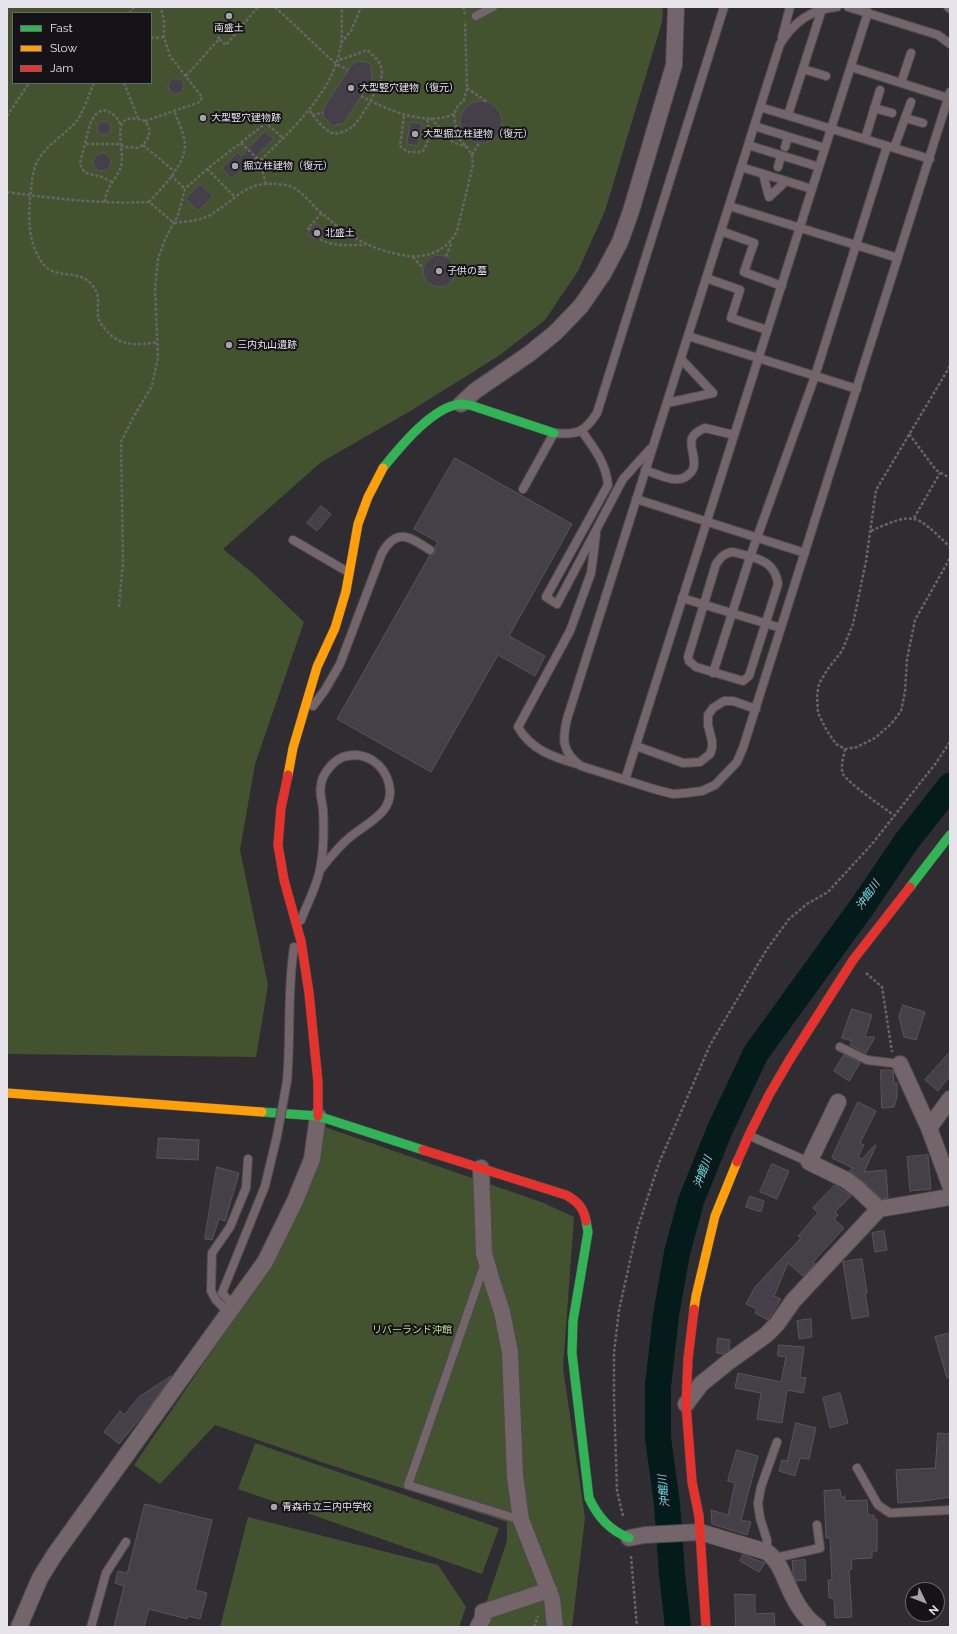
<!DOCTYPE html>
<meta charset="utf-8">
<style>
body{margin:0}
#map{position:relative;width:957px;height:1634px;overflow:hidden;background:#2f2c32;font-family:Raleway,sans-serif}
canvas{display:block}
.frame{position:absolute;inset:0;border:8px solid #e6e3ea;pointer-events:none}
.legend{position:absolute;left:12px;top:12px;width:140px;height:72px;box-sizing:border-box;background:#161318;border:1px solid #69666c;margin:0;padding:5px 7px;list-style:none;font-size:12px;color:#e6e3ea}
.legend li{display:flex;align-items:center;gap:8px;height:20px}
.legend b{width:20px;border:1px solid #69666c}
.north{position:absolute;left:905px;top:1582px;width:40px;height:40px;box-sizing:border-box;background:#161318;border:1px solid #69666c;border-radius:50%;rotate:133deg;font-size:11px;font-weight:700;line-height:16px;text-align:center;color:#e6e3ea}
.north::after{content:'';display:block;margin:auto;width:14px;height:18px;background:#a6a3aa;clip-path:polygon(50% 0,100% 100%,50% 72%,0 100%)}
</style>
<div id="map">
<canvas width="957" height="1634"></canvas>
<div class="frame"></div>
<ul class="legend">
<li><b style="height:5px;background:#30b455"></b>Fast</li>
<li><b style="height:5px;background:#ff9f0a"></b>Slow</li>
<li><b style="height:5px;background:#e5322d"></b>Jam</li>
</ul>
<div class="north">N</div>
</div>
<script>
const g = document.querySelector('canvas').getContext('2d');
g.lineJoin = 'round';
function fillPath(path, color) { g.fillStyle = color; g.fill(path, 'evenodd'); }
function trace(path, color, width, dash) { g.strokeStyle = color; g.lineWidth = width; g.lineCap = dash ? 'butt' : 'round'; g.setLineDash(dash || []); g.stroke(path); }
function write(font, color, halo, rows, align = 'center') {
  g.font = font + ' Raleway,"Noto Sans JP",sans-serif'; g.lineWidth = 4; g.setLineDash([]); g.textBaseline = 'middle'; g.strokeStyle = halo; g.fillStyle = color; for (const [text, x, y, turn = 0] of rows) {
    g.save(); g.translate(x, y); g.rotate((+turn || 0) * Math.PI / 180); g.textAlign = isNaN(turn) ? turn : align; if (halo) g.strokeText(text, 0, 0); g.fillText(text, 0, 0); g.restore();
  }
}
const green = new Path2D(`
 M7 7H663L662 22 605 211 578 271 545 320 500 355 412 410 320 463 223 549 255 575 304 622 255 764 240 850 268 985 256 1057 7 1054ZM13 13H151V83H13Z
 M322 1126 544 1203 574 1217 563 1368 585 1518 572 1627H478L507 1541V1522L327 1464 215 1425 160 1484 134 1465 279 1253 316 1173Z
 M255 1443 499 1528 482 1574 238 1489Z
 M248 1517 438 1565 466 1607 459 1627H220Z`);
const river = new Path2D(`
 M678 1627 672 1574 667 1504 658 1438V1386L666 1315 677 1253 691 1201 720 1129 756 1053 864 904 906 842 950 786`);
const building = new Path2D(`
 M358 61 366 62 371 65 372 79 344 123 332 126 323 116V109L351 66Z
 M168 86a8 8 0 1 1 16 0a8 8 0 1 1-16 0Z
 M460 122a21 21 0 1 1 42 0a21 21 0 1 1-42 0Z
 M97 128a7 7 0 1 1 14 0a7 7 0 1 1-14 0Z
 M411 122 422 124 418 146 407 144Z
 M265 131 274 139 232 179 222 168 238 152 241 156Z
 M93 162a9 9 0 1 1 18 0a9 9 0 1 1-18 0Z
 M200 184 213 196 198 211 186 199Z
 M316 224 326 232 318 242 308 233Z
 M423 271a16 16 0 1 1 32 0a16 16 0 1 1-32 0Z
 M455 458 572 524 509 636 545 656 535 676 498 655 431 772 337 719 430 555 435 553V547L438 542 414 529Z
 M321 506 331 514 317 531 307 523Z
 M903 1005 925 1012 916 1040 904 1037 899 1017Z
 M852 1009 872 1015 865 1037H875L866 1053 850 1045 852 1041 842 1038Z
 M950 1052V1076L938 1091 925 1080Z
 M844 1055 860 1063 849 1081 834 1071Z
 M881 1070H892L893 1071 894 1083H897V1097L894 1107 882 1108Z
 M858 1102 876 1111 860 1143 864 1145 858 1157 862 1159 875 1145 876 1146 864 1172 886 1170 888 1198 882 1199 864 1182 849 1171 853 1168 832 1158Z
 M159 1138 199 1140 198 1160 157 1158Z
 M928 1155 931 1189 910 1191 907 1157Z
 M772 1164 789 1171 777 1199 760 1192Z
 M217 1167 239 1173 225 1221 219 1219 212 1240 205 1239Z
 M835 1185 851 1196 835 1212 838 1215 834 1219 844 1228 813 1262 815 1264 803 1276 788 1263 774 1296 781 1299 768 1320 755 1313 757 1309 746 1304 755 1287 801 1238 798 1236 818 1213 813 1208Z
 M750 1196 764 1201 761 1212 746 1207Z
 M884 1231 887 1250 875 1252 872 1233Z
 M862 1259 867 1293H865L869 1316 852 1319 843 1262Z
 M811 1319 812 1337 799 1339 797 1321Z
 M950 1333V1377L947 1378 935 1337Z
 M718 1338 730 1340 729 1350 723 1354 717 1353Z
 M779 1345 804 1347 800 1377 806 1378 803 1393 787 1390 782 1423 757 1419 761 1393 735 1388 738 1373 781 1382 786 1357 778 1356Z
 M171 1376 151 1405 119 1444 104 1432 120 1411 124 1415 139 1397Z
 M840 1393 848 1423 830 1428 823 1398Z
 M796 1423 816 1428 809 1459 800 1458 795 1476 779 1471 782 1460 787 1461Z
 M938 1433 950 1434V1497L924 1501 898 1503 896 1470 935 1468Z
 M737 1450 758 1456 741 1520 751 1522 747 1535 712 1524 711 1510 728 1515 735 1483 728 1481Z
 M840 1490 841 1497H845V1501L867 1500 868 1515H874V1519H877V1551H872V1558L851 1559 852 1569 849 1570 852 1617 835 1618 834 1598H829L828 1580H832L830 1538H826L824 1491Z
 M145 1504 212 1520 195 1590 207 1593 200 1619 188 1616 187 1619 149 1609 144 1627H114L124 1586 115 1583 118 1571 127 1573Z
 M743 1555 765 1563 759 1572 740 1561Z
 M805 1560 806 1580 796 1581 793 1572 792 1561Z
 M735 1594 755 1595V1614L774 1613 775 1627H736Z`);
const path = new Path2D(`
 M275 7 336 64 348 70
 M463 7 465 14
 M129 13 134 7
 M151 38 164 37
 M219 39 217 32 222 23
 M341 43 351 31 361 7
 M186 76 219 39 226 45 258 7
 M94 83C90 92 82 115 76 122 64 135 48 144 38 160 33 170 32 179 31 190 28 215 27 245 44 265 57 281 84 266 96 291 100 299 97 307 98 315 98 320 102 325 105 329 118 346 137 346 157 342
 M124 83 138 118
 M467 88 487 102
 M361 96C387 110 426 127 454 114
 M310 111C317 121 323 129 334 134 340 133 347 131 352 127 360 121 382 83 382 73 382 63 374 56 367 50 356 54 348 58 337 60
 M312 115 323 113
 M7 116 29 83
 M404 116 400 146 407 152H422C430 143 429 130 427 118
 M431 118 443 132 454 143 467 147
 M241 143 260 161
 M86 144H117L126 147 139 148C149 140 153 132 145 121L200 102 202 97 170 56 164 37V22L161 7
 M143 145 174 171
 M472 155 479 143
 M207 169 235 197
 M171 175 185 189
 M112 182 102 177 86 173 82 169 80 163 90 124 95 115 102 110C112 111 116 116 121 125
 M266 184 260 161C293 128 334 92 341 44 343 32 341 19 342 7
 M7 192C56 199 100 204 149 202L174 223
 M105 202C105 188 117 179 121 166 126 147 106 108 145 121
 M149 202C163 186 185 166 185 144 184 133 178 121 174 111
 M174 223C187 221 201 221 212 214 241 196 246 179 285 185 297 186 308 200 316 208 341 231 364 247 397 254 406 256 413 257 421 256 438 253 449 246 457 231L473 165 472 155 467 147 460 140 455 123 454 114 458 106 464 100 467 88 465 21
 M310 230 308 228 322 213
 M320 239C332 247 351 245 365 245
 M446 256 452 242
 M413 257 423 268
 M950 366 876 490 866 561 853 624 842 651 827 670 819 684 817 695 818 713 827 731 836 744 845 749 857 747 875 738 891 724 901 711 905 692 907 659 915 620 950 558
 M909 434 936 470 950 478
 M914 518 940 473
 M871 531C915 511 916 514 950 547
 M119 607 123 562 121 442 134 416 152 386 158 357 155 289 158 259 165 239 178 215 185 189 207 169 266 123 283 138
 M845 749C844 756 840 767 843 774 848 783 884 808 895 816
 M866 973 882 987 892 1052
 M623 1516 617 1491 614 1398V1353L619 1310 637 1230 659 1163 710 1045 767 949 789 919 807 904 828 892 872 844 936 763 950 742
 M631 1556 637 1627
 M534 1627 538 1616`);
const lane = new Path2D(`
 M837 7C811 9 794 22 780 44L567 719C562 740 562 752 581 766L657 790 673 794 686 793 702 791 715 785 737 762 743 748 950 92
 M848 7 938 35 950 44
 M948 7 950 9
 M476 16 493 7
 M782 37 790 7
 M851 67 948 98
 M803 69 826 76
 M901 83 911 53
 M760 107 930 159
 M874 108 892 113
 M788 115 822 9
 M905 118 923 123
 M754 126 825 148
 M865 139 880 90
 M748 145 819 167
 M785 147 788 137
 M894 148 911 102
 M741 167 812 189
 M778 167 781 156
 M763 174 769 197 786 181
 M729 206 898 258
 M721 231 754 243 744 272 782 286
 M706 278 740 290 731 318 767 330
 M688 336 857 389
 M667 403 713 393 681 359
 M581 430C594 448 606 463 608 485L546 597 557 604 623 479 650 449
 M645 470C658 474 678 486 689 474 692 472 694 468 694 463 694 447 683 437 705 428L734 435
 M523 489 554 433C577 435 584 433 597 413L724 7
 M636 499 805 553
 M293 540 348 572
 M733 552C754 558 775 559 778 584L749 676 743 681 696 667 689 661 688 657 716 564C721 557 724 553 733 552Z
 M682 598 781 628
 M713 673 750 557 815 376 887 146
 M313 706 325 690 340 664 382 553C397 527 410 537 430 550
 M636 746 683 763 700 762 710 754 712 748V741L708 725V715L713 708 724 701H733L756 709
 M577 764C553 757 531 750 518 727L570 631 591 573 596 534
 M625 780 868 12
 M301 920C307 904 317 886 320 869 324 850 324 828 323 809 322 801 319 792 321 785 322 774 333 761 343 757 352 754 363 755 372 760 389 771 397 795 382 812 372 823 359 829 349 838 338 847 329 859 320 870
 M840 1047 867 1060 900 1064
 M287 1081C291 1036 287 991 294 947
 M750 1136 809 1162
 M485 1263 408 1485 521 1520
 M233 1305 222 1293 265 1186 277 1136
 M228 1312 216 1300 211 1291 212 1253 230 1227 246 1188 248 1159
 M857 1468 878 1505 890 1513 950 1510
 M767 1552V1540L760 1518 758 1503 761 1487 777 1442
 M775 1558 820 1548 817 1525
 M91 1627 106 1573 126 1542`);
const street = new Path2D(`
 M461 404 475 391 529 354 555 333 581 306 603 274 620 242 631 211 674 65 676 7
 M900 1064 929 1128 950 1185
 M838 1102 809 1162 846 1180 858 1189 879 1209 950 1197
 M929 1128 950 1099
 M481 1168 484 1253 491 1278 502 1312 510 1352 515 1476 521 1520 552 1599 555 1627
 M686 1404 701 1384 727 1363 766 1335 777 1324 793 1301 879 1209
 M629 1538 645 1535 700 1532 767 1552C780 1562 783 1575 790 1590 796 1603 806 1619 818 1627
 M19 1627 40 1578 55 1554 265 1262 295 1201 312 1159 318 1116
 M478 1627 483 1618V1612L549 1590`);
const fast = new Path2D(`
 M383 468C400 447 433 406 461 404 465 404 469 405 473 406L554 433
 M910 887 950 835
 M262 1112 318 1116 423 1150
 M586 1221 588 1232 573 1321 572 1353 589 1498C598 1517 609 1530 629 1538`);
const slow = new Path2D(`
 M288 775 293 748 317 667 335 628 346 591 358 524 368 497 383 468
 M7 1093 262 1112
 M694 1309 696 1296 715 1216 737 1162`);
const jam = new Path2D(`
 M288 775 281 808 278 845 284 880 301 941 309 993 318 1082V1116
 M423 1150 566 1195C577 1201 584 1208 586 1221
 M737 1162 749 1135 769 1095 790 1059 853 960 910 887
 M694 1309 688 1359 686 1404 692 1482 699 1516 706 1627`);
const laneBridge = new Path2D(`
 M277 1136 287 1081`);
const markers = [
 [229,16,4,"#a6a3aa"],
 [351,88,4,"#a6a3aa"],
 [203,118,4,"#a6a3aa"],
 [415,134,4,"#a6a3aa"],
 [235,166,4,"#a6a3aa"],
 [317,233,4,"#a6a3aa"],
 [439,271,4,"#a6a3aa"],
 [229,345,4,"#a6a3aa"],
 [274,1507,4,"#a6a3aa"]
];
const poiNames = [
 ["南盛土",229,28,"center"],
 ["大型竪穴建物（復元）",359,88],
 ["大型竪穴建物跡",211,118],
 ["大型掘立柱建物（復元）",423,134],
 ["掘立柱建物（復元）",243,166],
 ["北盛土",325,233],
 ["子供の墓",447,271],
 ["三内丸山遺跡",237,345],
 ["青森市立三内中学校",282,1507]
];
const parkNames = [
 ["リバーランド沖館",412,1330]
];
const waterNames = [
 ["沖館川",868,895,-55],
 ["沖館川",703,1172,-69],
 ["沖館川",664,1491,-96]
];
fillPath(green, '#435330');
trace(river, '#041b1c', 26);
fillPath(building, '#453f4a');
trace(building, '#57555a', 1);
trace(lane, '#4c4a4f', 10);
trace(street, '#4c4a4f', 18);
trace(fast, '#4c4a4f', 10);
trace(slow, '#4c4a4f', 10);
trace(jam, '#4c4a4f', 10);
trace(path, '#6b6368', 2.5, [3, 2]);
trace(lane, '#73656a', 8);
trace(street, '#73656a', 16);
trace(fast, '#30b455', 9);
trace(slow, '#ff9f0a', 9);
trace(jam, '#e5322d', 9);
trace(laneBridge, '#4c4a4f', 10, []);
trace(laneBridge, '#73656a', 8);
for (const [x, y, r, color] of markers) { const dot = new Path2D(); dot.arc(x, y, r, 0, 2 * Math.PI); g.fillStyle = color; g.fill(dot); trace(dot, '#161318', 1.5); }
write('10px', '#e6e3ea', '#161318', poiNames, 'left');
write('10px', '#bbe392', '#161318', parkNames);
write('italic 11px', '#64e6ed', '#161318', waterNames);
</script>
